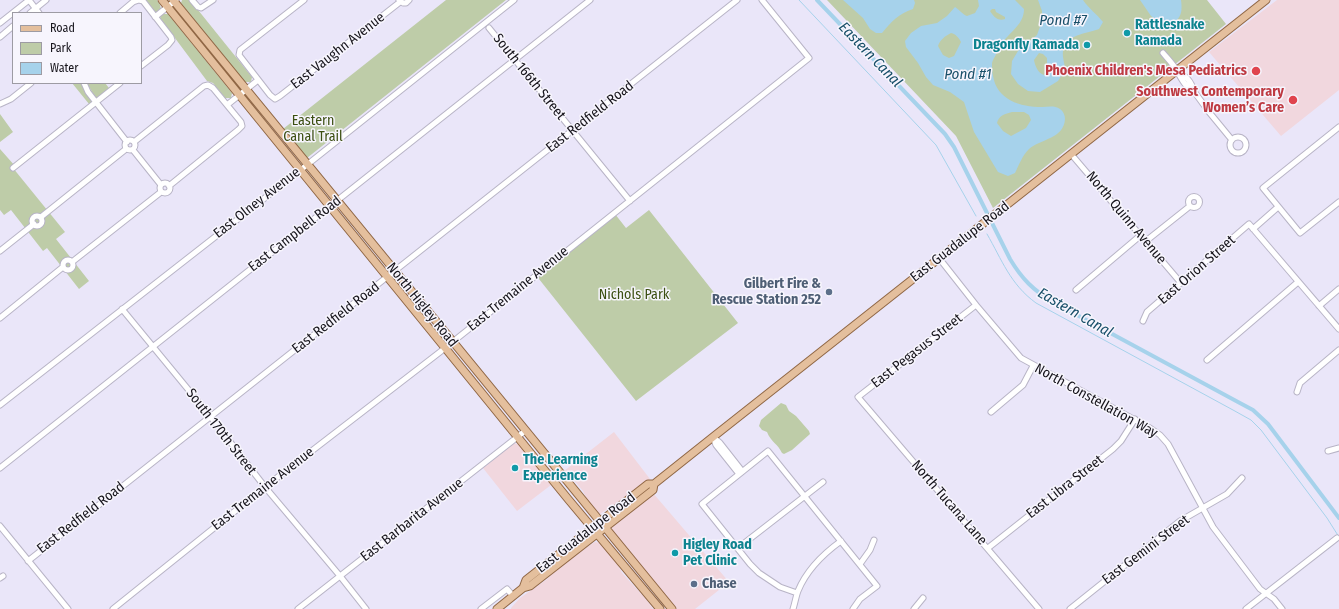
<!DOCTYPE html>
<meta charset="utf-8">
<style>
body{margin:0}
#map{position:relative;width:1339px;height:609px;overflow:hidden;background:#eae6f9;font-family:"Fira Sans Condensed",sans-serif}
canvas{display:block}
.legend{position:absolute;left:12px;top:12px;width:130px;height:72px;box-sizing:border-box;background:#f7f5fd;border:1px solid #9d9ba3;margin:0;padding:5px 7px;list-style:none;font-size:12px;color:#16141b}
.legend li{display:flex;align-items:center;gap:8px;height:20px}
.legend b{width:20px;border:1px solid #9d9ba3}
</style>
<div id="map">
<canvas width="1339" height="609"></canvas>
<ul class="legend">
<li><b style="height:5px;background:#e4bf9d"></b>Road</li>
<li><b style="height:11px;background:#becca8"></b>Park</li>
<li><b style="height:11px;background:#a6d2eb"></b>Water</li>
</ul>
</div>
<script>
const g = document.querySelector('canvas').getContext('2d');
g.lineJoin = 'round';
function fillPath(path, color) { g.fillStyle = color; g.fill(path, 'evenodd'); }
function trace(path, color, width, dash) { g.strokeStyle = color; g.lineWidth = width; g.lineCap = dash ? 'butt' : 'round'; g.setLineDash(dash || []); g.stroke(path); }
function write(font, color, halo, rows, align = 'center') {
  g.font = font + ' "Fira Sans Condensed",sans-serif'; g.lineWidth = 3; g.setLineDash([]); g.textBaseline = 'middle'; g.strokeStyle = halo; g.fillStyle = color; for (const [text, x, y, turn = 0] of rows) {
    g.save(); g.translate(x, y); g.rotate((+turn || 0) * Math.PI / 180); g.textAlign = isNaN(turn) ? turn : align; if (halo) g.strokeText(text, 0, 0); g.fillText(text, 0, 0); g.restore();
  }
}
const commercial = new Path2D(`
 M1277 0H1339V90L1281 136 1209 52Z
 M614 432 650 479 627 496 600 514 588 502 583 491 571 477 564 471Z
 M514 443 520 445 551 485 517 511 483 468Z
 M653 493 729 582 695 609H677L612 530V526Z
 M595 542 600 543 617 563 622 573 646 599 653 609H511V608L520 598 546 580 567 560Z`);
const green = new Path2D(`
 M145 0H157L160 5 161 9 156 13Z
 M182 0H190L252 77 251 82H245L181 3Z
 M446 0H506L307 158 283 129Z
 M827 0H1207L1226 24 993 208 956 136Z
 M162 14H168L232 93 231 98H225L213 83 207 81 160 18Z
 M72 83H82L85 92 92 102 89 104Z
 M87 83H105L109 88 96 99Z
 M0 114 13 132 0 142Z
 M0 149 15 166 13 168 65 232 56 239 89 281 79 289 47 248 43 251 11 210 4 215 0 210Z
 M649 210 738 323 636 401 535 274 615 214 626 228Z
 M781 403 786 405 789 411 796 416 809 431 810 434 792 450 784 454 782 453C778 444 771 442 767 432L762 430 759 426 761 420Z`);
const water = new Path2D(`
 M843 0H914L915 3 913 9C898 14 892 21 882 33H876L870 29 863 18Z
 M978 0H1015L1024 9C1024 24 1011 31 1003 42 1001 46 993 59 992 63 992 67 992 72 993 76 997 100 1020 107 1042 107 1048 107 1054 105 1060 109 1063 111 1065 115 1065 119 1064 139 1040 139 1029 149 1022 156 1019 165 1015 173L1008 176 998 172 974 132 964 102 950 92 933 85 926 77 918 63 906 47 905 41 911 33 921 26 937 23 947 16 955 7C960 10 962 14 967 16L975 13 979 6ZM992 9H995L996 12 1005 17V19C998 22 993 16 990 11ZM951 33C956 34 959 38 961 42L954 56 949 58 943 55 938 46C940 40 945 36 951 33ZM1012 112H1024L1029 115 1031 120 1026 128 1011 136 1003 131 997 123C999 115 1005 114 1012 112Z
 M1038 0H1083C1089 9 1097 14 1103 22L1099 29C1088 33 1064 35 1063 51 1062 57 1065 64 1065 70L1058 81 1040 92 1028 91 1018 84 1011 74 1012 61 1018 51 1037 35 1042 21V11ZM1039 53 1043 54 1047 58V71L1044 75C1038 73 1035 66 1034 60Z
 M1140 0H1181C1183 15 1180 21 1165 26L1151 16Z`);
const stream = new Path2D(`
 M799 0 936 145 976 216
 M987 234C1002 260 1010 284 1036 303L1233 410 1251 420 1261 430 1327 518 1339 537`);
const canal = new Path2D(`
 M817 0 945 134 954 147 1010 259C1022 279 1033 290 1053 302L1238 402 1253 410 1268 424 1339 518`);
const minor = new Path2D(`
 M29 0 39 13
 M139 0 143 1 171 37 172 40 168 45 141 66
 M192 0 198 7 201 8 213 0
 M304 0 240 50 239 55 270 95 275 99 280 96 400 2
 M399 0 403 3H406L409 0
 M30 13 46 0
 M120 13 133 2 139 0
 M155 17 176 0
 M0 23 29 0
 M489 28 630 201
 M0 37 13 26
 M1163 53C1168 59 1174 65 1177 71 1181 78 1185 87 1193 90
 M1177 70C1184 75 1192 81 1193 90L1209 112 1232 140
 M84 83 88 92 127 142
 M0 104 11 99 31 83
 M227 105 258 80
 M1339 127 1263 188 1300 233 1339 202
 M1230 145a8 8 0 1 1 16 0a8 8 0 1 1-16 0Z
 M125 145a5 5 0 1 1 10 0a5 5 0 1 1-10 0Z
 M134 142 204 86 208 85 213 88 241 122 242 126 238 130 169 186
 M133 150 161 185
 M1071 154 1181 283
 M13 168 120 83
 M160 188a5 5 0 1 1 10 0a5 5 0 1 1-10 0Z
 M1188.5 202a5.5 5.5 0 1 1 11 0a5.5 5.5 0 1 1-11 0Z
 M32 221a5 5 0 1 1 10 0a5 5 0 1 1-10 0Z
 M41 217 126 149
 M1253 229 1278 207
 M1146 241 1190 206
 M0 251 34 224
 M939 258 976 305 1021 358 1150 428 1160 435 1168 444 1213 527 1260 589 1274 599 1282 609
 M63 265a5 5 0 1 1 10 0a5 5 0 1 1-10 0Z
 M72 262 161 192
 M1076 290 1141 235
 M976 305 858 397 1039 609
 M1319 306 1339 289
 M122 309 210 416 265 487 340 576 366 609
 M0 318 63 267
 M1143 321 1147 312 1249 224 1339 329
 M1207 360 1298 282
 M1297 392 1300 383 1339 350
 M0 405 293 176 514 0
 M991 412 1023 385 1033 366
 M713 437 716 445 739 474
 M713 437 720 443 742 471
 M1328 451 1339 448
 M0 468 590 0
 M0 526 68 609
 M738 548 823 482
 M988 548 1113 449 1121 441 1135 419
 M28 561 737 0
 M860 564 870 550 874 540
 M0 578 3 576
 M797 593 780 587 759 573 750 564 702 504 768 451 877 586 860 599 853 609
 M113 609 265 487 440 352 809 58 762 0
 M298 609 525 431
 M481 609 507 589 513 596
 M793 609C795 603 796 596 798 591 807 569 823 554 841 541
 M914 609 923 598
 M1070 609 1180 521 1227 494 1242 478
 M1246 609 1337 538`);
const major = new Path2D(`
 M162 0 568 499 660 609
 M173 0 672 609
 M523 588 526 580 648 484H654L713 437 1266 0
 M497 609 523 588 530 586 653 490 654 484`);
const markers = [
 [1127,33,4,"#0f9aa8"],
 [1087,45,4,"#0f9aa8"],
 [1256,71,5,"#e0444e"],
 [1293,100,5,"#e0444e"],
 [829,292,4,"#5c6f8a"],
 [515,468,4,"#0f9aa8"],
 [675,553,4,"#0f9aa8"],
 [694,584,4,"#5c6f8a"]
];
const cultureNames = [
 ["Rattlesnake",1135,25],
 ["Ramada",1135,41],
 ["Dragonfly Ramada",1079,45,"right"],
 ["The Learning",523,460],
 ["Experience",523,476],
 ["Higley Road",683,545],
 ["Pet Clinic",683,561]
];
const streetNames = [
 ["East Vaughn Avenue",338,51,-38],
 ["South 166th Street",529,77,51],
 ["East Redfield Road",590,117,-38],
 ["East Olney Avenue",257,203,-38],
 ["North Quinn Avenue",1126,218,50],
 ["East Campbell Road",295,234,-38],
 ["East Guadalupe Road",960,242,-38],
 ["East Orion Street",1197,270,-41],
 ["East Tremaine Avenue",518,289,-39],
 ["North Higley Road",422,305,51],
 ["East Redfield Road",336,318,-38],
 ["East Pegasus Street",917,351,-38],
 ["North Constellation Way",1096,401,29],
 ["South 170th Street",221,432,52],
 ["East Libra Street",1065,487,-38],
 ["East Tremaine Avenue",263,489,-38],
 ["North Tucana Lane",949,503,49],
 ["East Redfield Road",81,518,-38],
 ["East Barbarita Avenue",412,520,-38],
 ["East Guadalupe Road",586,533,-38],
 ["East Gemini Street",1146,550,-37]
];
const healthNames = [
 ["Phoenix Children's Mesa Pediatrics",1247,71],
 ["Southwest Contemporary",1284,92],
 ["Women’s Care",1284,108]
];
const parkNames = [
 ["Eastern",313,121],
 ["Canal Trail",313,137],
 ["Nichols Park",634,295]
];
const serviceNames = [
 ["Gilbert Fire &",821,284],
 ["Rescue Station 252",821,300],
 ["Chase",702,584,"left"]
];
const waterNames = [
 ["Pond #7",1063,21],
 ["Eastern Canal",870,55,46],
 ["Pond #1",968,75],
 ["Eastern Canal",1075,313,30]
];
fillPath(commercial, '#f1d7de');
fillPath(green, '#becca8');
fillPath(water, '#a6d2eb');
trace(stream, '#a6d2eb', 1);
trace(canal, '#a6d2eb', 4);
trace(minor, '#b8b4c6', 7);
trace(major, '#906745', 9);
trace(minor, '#fff', 5);
trace(major, '#e4bf9d', 7);
for (const [x, y, r, color] of markers) { const dot = new Path2D(); dot.arc(x, y, r, 0, 2 * Math.PI); g.fillStyle = color; g.fill(dot); trace(dot, '#f7f5fd', 1.5); }
write('bold 14px', '#0d838f', '#f7f5fd', cultureNames, 'left');
write('14px', '#16141b', '#f7f5fd', streetNames);
write('bold 14px', '#be3a42', '#f7f5fd', healthNames, 'right');
write('14px', '#3c4f12', '#f7f5fd', parkNames);
write('bold 14px', '#4e5e75', '#f7f5fd', serviceNames, 'right');
write('italic 15px', '#184f69', '#f7f5fd', waterNames);
</script>
